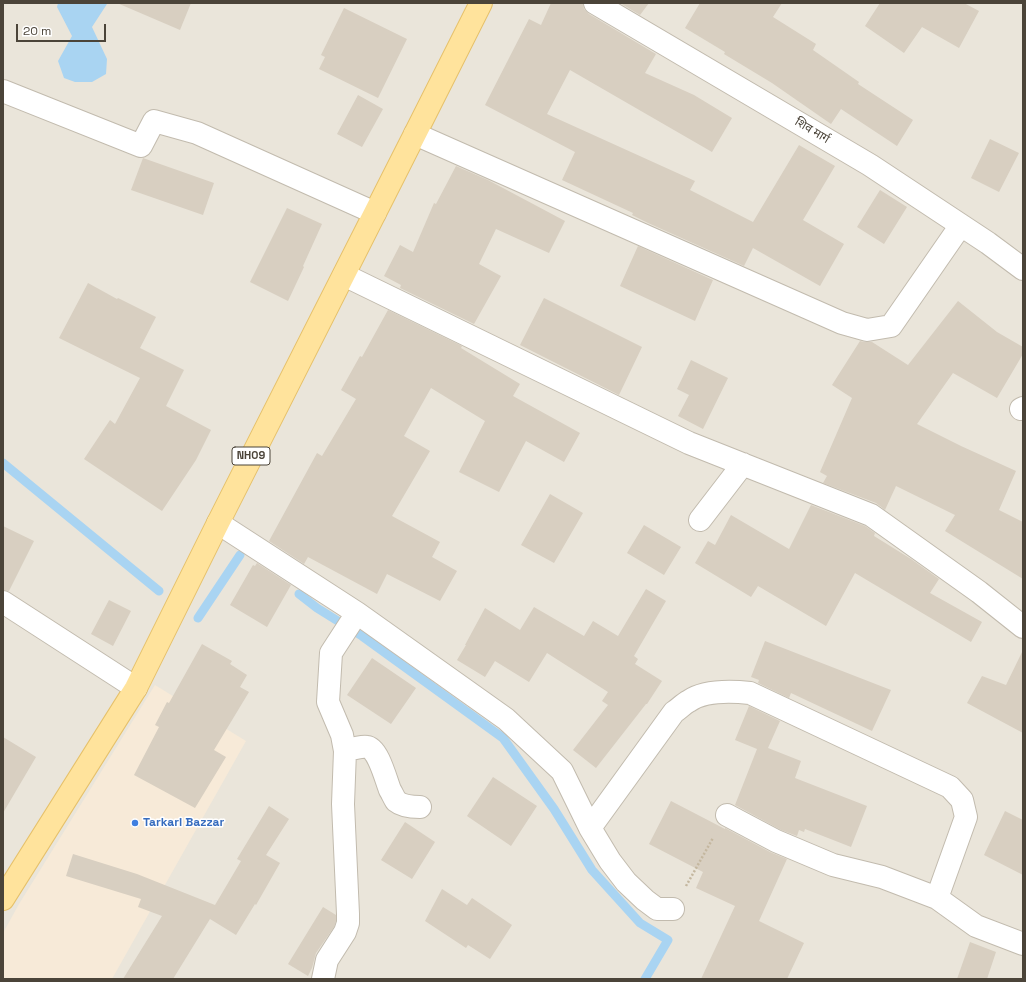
<!DOCTYPE html>
<meta charset="utf-8">
<style>
body{margin:0}
#map{position:relative;width:1026px;height:982px;overflow:hidden;background:#f6f3ec;font-family:"Space Grotesk",sans-serif}
canvas{display:block}
.frame{position:absolute;inset:0;border:4px solid #4b4439;pointer-events:none}
.scale{position:absolute;left:16px;top:24px;width:90px;height:18px;box-sizing:border-box;border:2px solid #4b4439;border-top:0;padding-left:5px;font-size:12px;line-height:14px;white-space:nowrap;color:#4b4439;-webkit-text-stroke:3px #fff;paint-order:stroke}
</style>
<div id="map">
<canvas width="1026" height="982"></canvas>
<div class="frame"></div>
<div class="scale">20 m</div>
</div>
<script>
const g = document.querySelector('canvas').getContext('2d');
g.lineJoin = 'round';
function fillPath(path, color) { g.fillStyle = color; g.fill(path, 'evenodd'); }
function trace(path, color, width, dash) { g.strokeStyle = color; g.lineWidth = width; g.lineCap = dash ? 'butt' : 'round'; g.setLineDash(dash || []); g.stroke(path); }
function write(font, color, halo, rows, align = 'center') {
  g.font = font + ' "Space Grotesk","Noto Sans Devanagari",sans-serif'; g.lineWidth = 3; g.setLineDash([]); g.textBaseline = 'middle'; g.strokeStyle = halo; g.fillStyle = color; for (const [text, x, y, turn = 0] of rows) {
    g.save(); g.translate(x, y); g.rotate((+turn || 0) * Math.PI / 180); g.textAlign = isNaN(turn) ? turn : align; if (halo) g.strokeText(text, 0, 0); g.fillText(text, 0, 0); g.restore();
  }
}
const residential = new Path2D(`
 M3 3H1023V979H3Z`);
const commercial = new Path2D(`
 M155 685 246 741 112 979H3V933L19 904Z`);
const water = new Path2D(`
 M58 3H106L107 4 92 27 107 59 106 74 92 82H75L64 78 58 61 72 36 57 7Z`);
const stream = new Path2D(`
 M3 463 159 591
 M299 594 317 608 362 636 503 738 554 809 592 870 640 923 668 940 645 979
 M198 618 240 555`);
const building = new Path2D(`
 M117 3H191L180 30Z
 M551 3H583L584 9 589 14 656 54 645 73 694 95 732 118 712 152 570 70 547 114 695 181 690 190 753 222 799 145 835 166 803 220 844 244 820 286 753 248 744 266 648 223 632 215 633 213 562 180 575 152 485 105 529 19 541 25Z
 M620 3H649L640 15Z
 M700 3H782L773 17 816 44 813 50 859 82 858 84 913 120 897 146 841 109 831 124 772 83 724 54 725 52 685 28Z
 M880 3H964L979 11 959 48 922 27 904 53 865 26Z
 M344 8 407 39 378 98 319 69 325 57 321 55Z
 M358 95 383 109 362 147 337 134Z
 M990 139 1019 153 999 192 971 178Z
 M143 158 214 183 203 215 131 190Z
 M456 166 488 180 565 221 549 253 496 229 479 264 501 276 474 324 400 288 401 285 384 276 400 245 413 252 434 203 436 204Z
 M880 190 907 207 884 244 857 227Z
 M287 208 322 224 303 266 304 267 288 301 250 282Z
 M638 246 713 280 695 321 620 286Z
 M88 283 117 299 118 298 156 317 140 348 184 370 166 406 211 430 196 460 162 511 84 459 110 420 115 424 140 378 59 338Z
 M544 298 642 347 619 395 520 345Z
 M958 301 997 332 1023 347V354L997 398 953 373 917 424 961 446 1016 471 999 510 1023 522V579L945 531 955 515 896 486 885 510 876 503 823 483 827 476 820 472 852 398 832 385 860 341 864 342H872L908 365Z
 M388 310 462 346 461 348 520 384 513 396 580 433 564 462 526 441 499 492 459 472 485 421 431 388 404 436 430 451 392 516 440 542 432 557 457 571 440 601 387 574 377 594 308 557 304 564 269 541 317 453 322 456 356 399 341 390 360 356 362 357Z
 M691 360 728 378 703 429 678 416 689 395 677 389Z
 M550 494 583 513 554 563 521 545Z
 M811 505 865 526 875 533 874 536 911 559 939 579 930 593 982 622 971 642 855 573 826 626 758 586 751 597 695 563 708 541 715 545 731 515 789 549Z
 M644 525 681 547 664 575 627 553Z
 M3 526 34 541 9 591 3 590Z
 M257 563 291 585 267 627 230 605 253 565 255 566Z
 M646 589 666 601 634 656 638 659 635 664 662 681 647 704H646L596 768 573 750 608 705 602 701 608 692 547 653 529 682 495 661 485 677 457 660 466 645H465L485 608 520 630 534 607 584 636 593 621 618 636Z
 M109 600 131 611 113 646 91 634Z
 M765 641 891 690 872 731 791 693 789 698 758 683 759 680 751 677Z
 M202 644 232 661 230 664 247 675 240 687 249 692 214 750 226 757 195 808 134 775 159 727 155 725 167 702 169 703Z
 M1023 650V733L967 703 982 676 1006 685Z
 M372 658 416 688 391 724 347 695Z
 M749 706 780 721 768 748 801 761 795 778 867 806 851 847 805 829 804 832 799 830 797 836 781 830 735 805 757 749 735 740Z
 M3 737 36 757 3 813Z
 M493 777 537 806 511 846 467 816Z
 M671 801 725 829V828L770 852 787 859 759 921 804 943 787 979H701L735 906 696 888 703 872 649 844Z
 M269 806 289 819 266 855 280 863 256 905 255 904 236 935 210 919 173 979H123L162 916 138 907 141 899 66 876 73 854 137 874 215 905 241 861 237 859Z
 M1005 811 1023 820V875L984 855Z
 M405 822 435 842 412 879 381 860Z
 M442 889 467 905 472 898 512 925 490 959 468 945 466 948 425 921Z
 M323 907 336 915V921L334 927 316 953 312 968 308 976 288 964Z
 M970 942 996 952 987 979H957Z`);
const path = new Path2D(`
 M686 886 713 838`);
const minor = new Path2D(`
 M595 3 870 165 988 243 1023 269
 M3 91 141 146 154 121 197 133 375 213
 M415 134 842 323 867 330 891 326 961 225
 M344 275 689 443 871 515 979 592 1023 627
 M1021 409 1023 408
 M700 520 743 464
 M218 523 357 613 506 719 562 771 590 828 610 861 626 882 645 900 657 909H673
 M3 602 136 688
 M345 751C352 749 360 746 367 747 378 748 386 780 390 790 392 793 394 798 396 801 402 806 413 807 420 807
 M727 815 776 841 833 865 882 877 937 898 976 926 1023 944
 M590 828 674 712C679 709 683 704 689 701 705 690 731 691 750 693L950 787 962 800 966 817 937 898
 M323 979 327 960 345 932 348 923V914L343 804 345 751 342 735 328 702 331 653 357 613`);
const primary = new Path2D(`
 M3 899 136 688 218 523 415 134 481 3`);
const markers = [
 [135,823,4,"#3f7fe0"]
];
const shields = [
 [251,456,38]
];
const shieldNames = [
 ["NH09",251,456]
];
const streetNames = [
 ["शिव मार्ग",812,131,31]
];
const shopNames = [
 ["Tarkari Bazzar",143,823]
];
fillPath(residential, '#eae5da');
fillPath(commercial, '#f7ead8');
fillPath(water, '#a9d4f2');
trace(stream, '#a9d4f2', 9);
fillPath(building, '#d8cfc1');
trace(minor, '#c2bbae', 24);
trace(primary, '#e6c16a', 24);
trace(path, '#c4b79f', 2.5, [2, 2]);
trace(minor, '#fff', 22);
trace(primary, '#ffe39c', 22);
for (const [x, y, r, color] of markers) { const dot = new Path2D(); dot.arc(x, y, r, 0, 2 * Math.PI); g.fillStyle = color; g.fill(dot); trace(dot, '#fff', 1.5); }
for (const [x, y, w] of shields) { const box = new Path2D(); box.roundRect(x - w / 2, y - 9, w, 18, 3); g.fillStyle = '#fff'; g.fill(box); trace(box, '#4b4439', 1); }
write('bold 11px', '#4b4439', null, shieldNames);
write('12px', '#4b4439', '#fff', streetNames);
write('bold 12px', '#366cbe', '#fff', shopNames, 'left');
</script>
